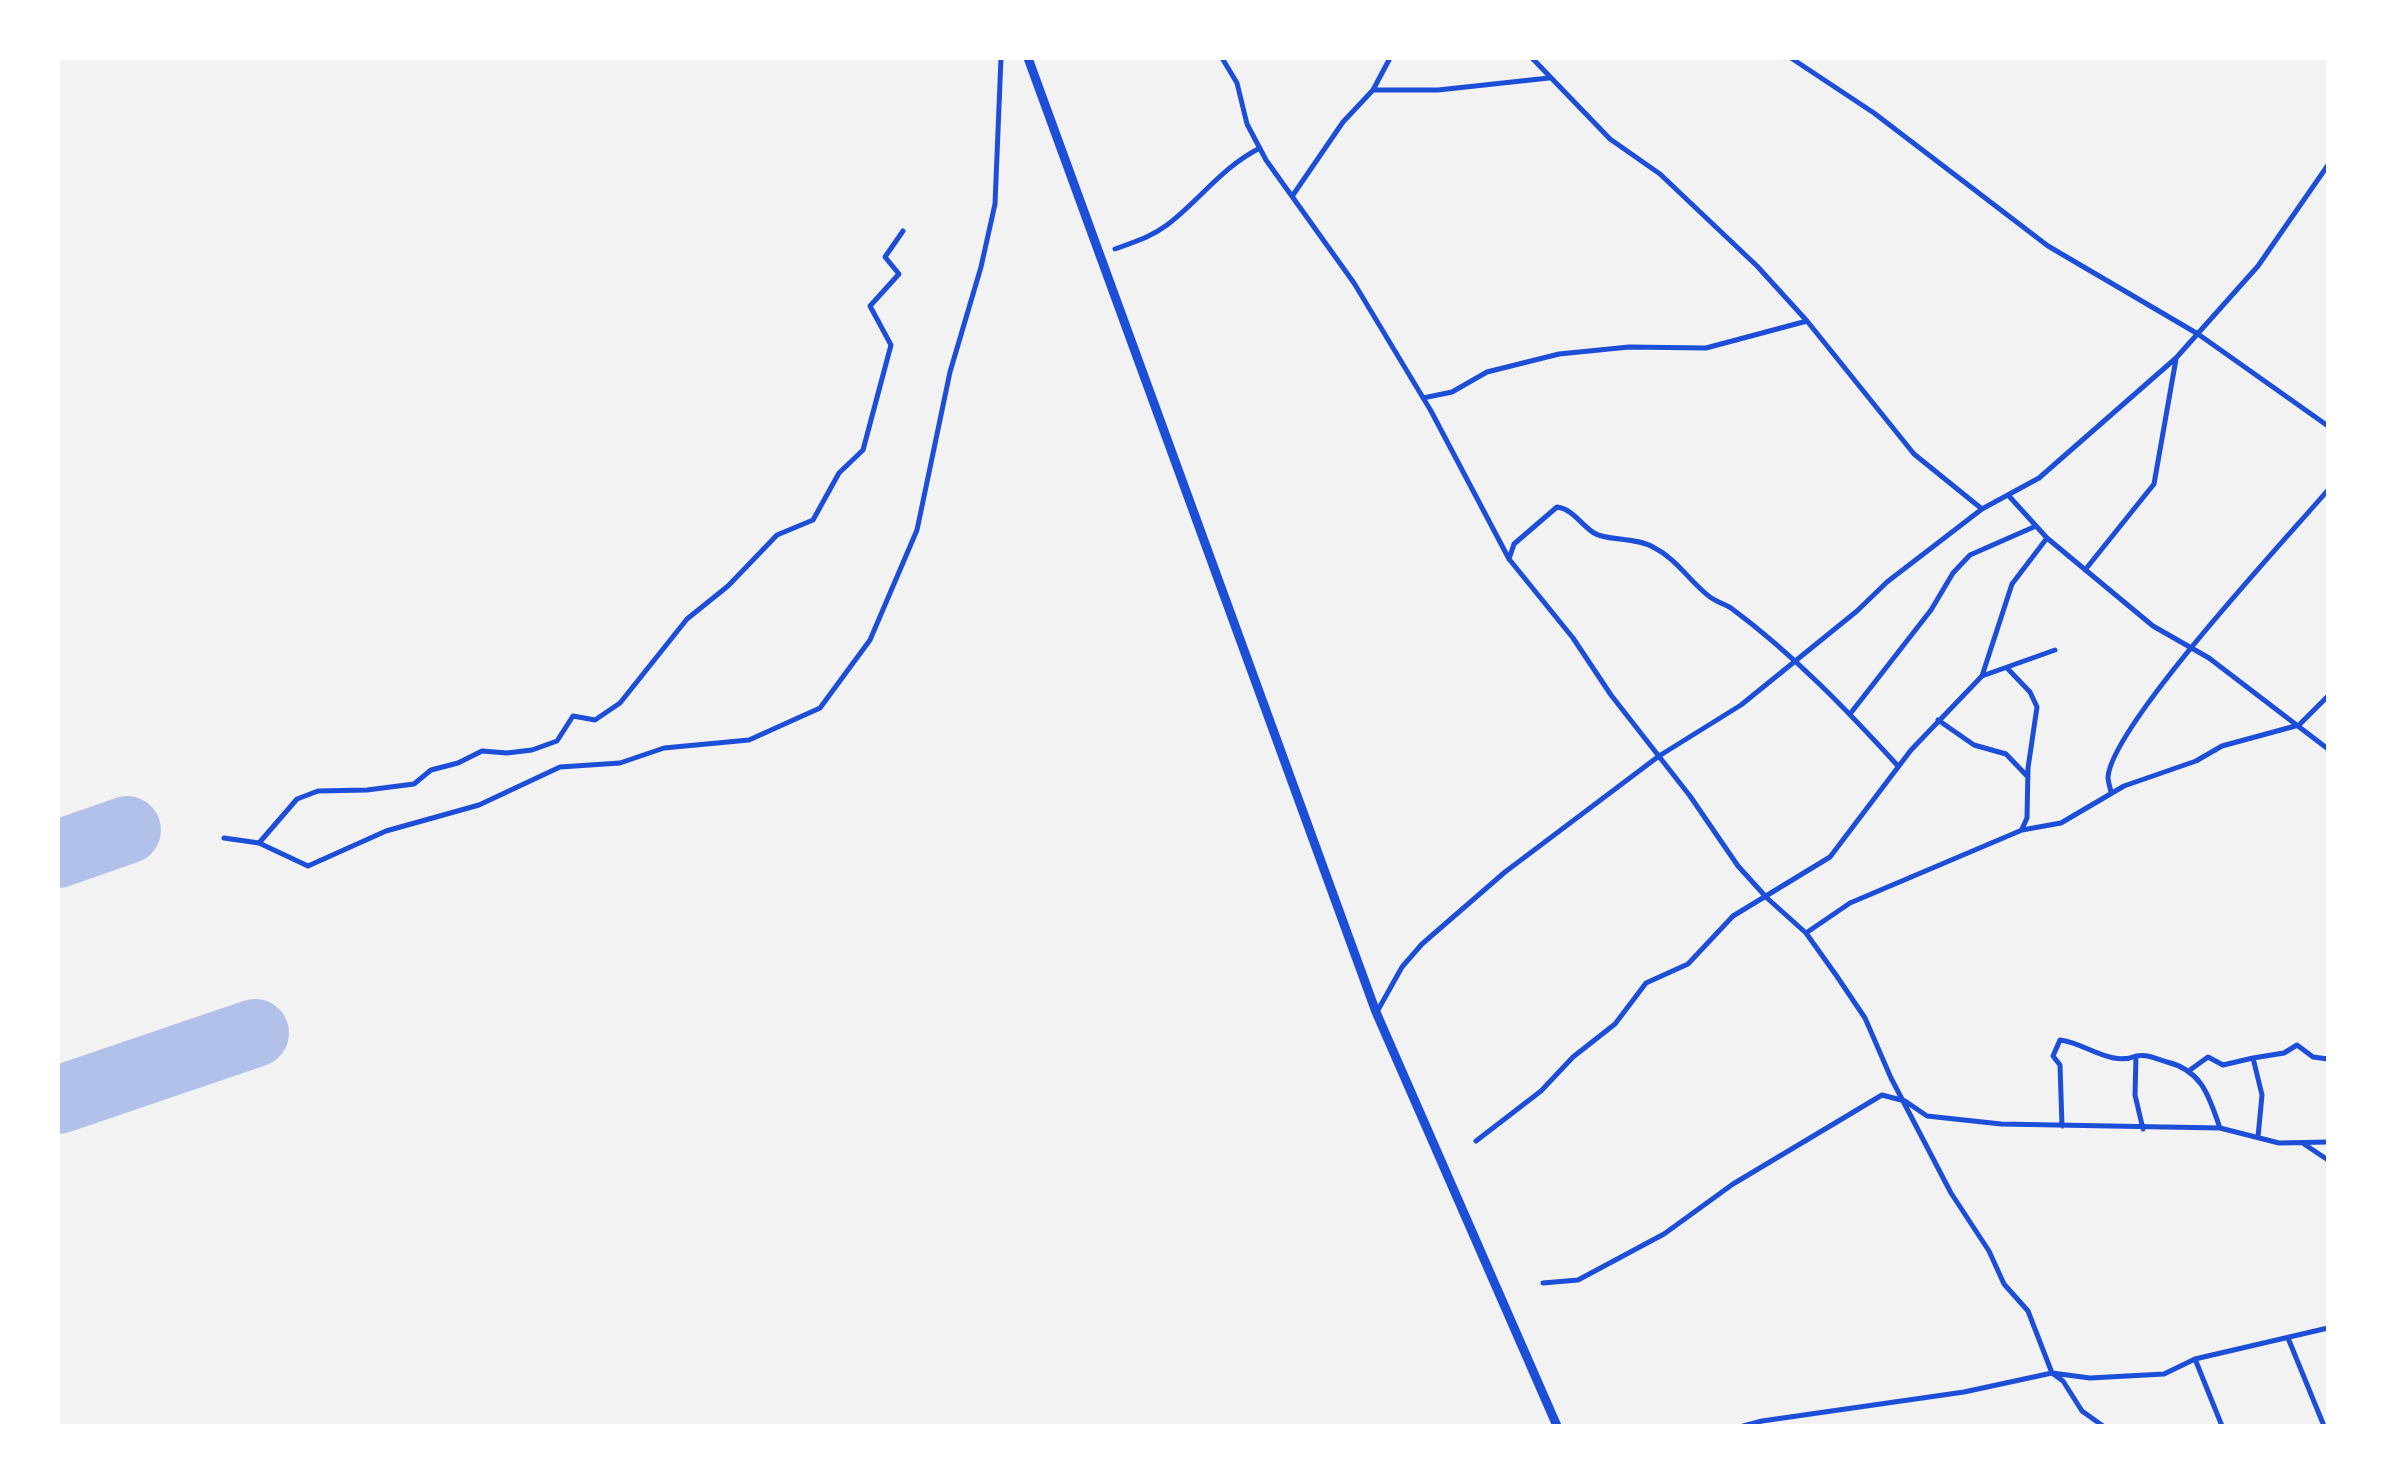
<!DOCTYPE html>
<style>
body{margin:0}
#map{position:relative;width:2386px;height:1484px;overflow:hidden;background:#f2f2f2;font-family:Inter,sans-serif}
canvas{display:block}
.frame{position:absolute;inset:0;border:60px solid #fff;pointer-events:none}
</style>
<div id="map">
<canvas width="2386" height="1484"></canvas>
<div class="frame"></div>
</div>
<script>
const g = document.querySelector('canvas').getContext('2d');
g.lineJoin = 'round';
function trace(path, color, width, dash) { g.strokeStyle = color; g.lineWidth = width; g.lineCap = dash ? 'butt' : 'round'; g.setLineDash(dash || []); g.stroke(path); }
const runway = new Path2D(`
 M58 854 127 830
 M58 1100 255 1033`);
const minor = new Path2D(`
 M1222 58 1237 83 1247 124 1266 160 1354 283 1431 411 1509 559 1573 638 1611 695 1690 796 1738 866 1767 898 1806 933 1836 975 1865 1018 1891 1078 1951 1193 1989 1251 2004 1284 2028 1311 2052 1373 2063 1381 2082 1411 2103 1426
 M1532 58 1610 139 1660 174 1757 266 1807 321 1914 454 1982 509
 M1791 58 1874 113 2048 246 2198 334 2328 426
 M1373 90 1390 58
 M1293 195 1343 122 1373 90H1438L1549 78
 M1115 249C1134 242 1151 237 1167 225 1199 201 1222 167 1260 148
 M1423 398 1452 392 1487 372 1559 354 1629 347 1706 348 1807 321
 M2008 495 2047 538 2153 626 2209 658 2328 749
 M1509 559 1514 544 1557 507C1573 509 1581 525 1594 533 1607 541 1635 537 1653 547 1677 559 1690 582 1710 597 1717 602 1724 604 1731 608 1793 654 1847 710 1898 766
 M2085 570 2154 484 2176 359
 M2008 669 2030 692 2037 707 2028 768 2027 818 2022 829
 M1982 676 2055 650
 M1850 714 1931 610 1953 573 1970 555 2036 526
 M1938 720 1974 745 2006 754 2028 777
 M2111 792C2110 787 2108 782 2108 777 2112 725 2287 538 2328 490
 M224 838 259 843 308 866 386 831 479 805 560 767 620 763 664 748 749 740 820 708 870 640 917 530 950 372 981 267 995 204 1001 58
 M259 843 297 799 318 791 367 790 414 784 431 770 458 763 482 751 507 753 532 750 557 741 573 716 595 720 620 703 687 619 728 586 777 535 813 520 839 473 863 450 891 345 870 306 899 274 885 257 903 231
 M1806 933 1850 903 2022 830 2061 823 2124 786 2196 761 2222 746 2299 725 2328 696
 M1378 1010 1402 967 1422 944 1505 872 1659 756 1741 705 1857 611 1887 582 1982 509 2039 478 2176 358 2258 266 2328 165
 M2253 1058 2284 1053 2297 1045 2313 1057 2328 1059
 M2190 1070 2208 1057 2223 1065 2253 1058 2262 1095 2258 1137
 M2062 1126 2060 1065 2053 1056 2060 1040C2086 1043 2111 1067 2136 1056
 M2143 1129 2135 1095 2136 1056C2149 1054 2155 1059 2167 1062 2203 1071 2209 1097 2220 1128
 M1476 1141 1541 1091 1573 1057 1615 1024 1646 983 1688 964 1733 916 1830 857 1911 750 1982 676 2012 584 2047 538
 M2304 1144 2328 1160
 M1543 1283 1578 1280 1664 1234 1733 1184 1882 1095 1905 1101 1927 1116 2001 1124 2220 1128 2279 1143 2328 1142
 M2288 1338 2324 1426
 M2195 1359 2222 1426
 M1743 1426 1762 1421 1964 1392 2052 1373 2090 1378 2164 1374 2195 1359 2328 1328`);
const primary = new Path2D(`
 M1028 58 1376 1012 1557 1426`);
trace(runway, '#b2c1ea', 68);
trace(minor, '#1d4ed8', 5);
trace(primary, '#1d4ed8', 9);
</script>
